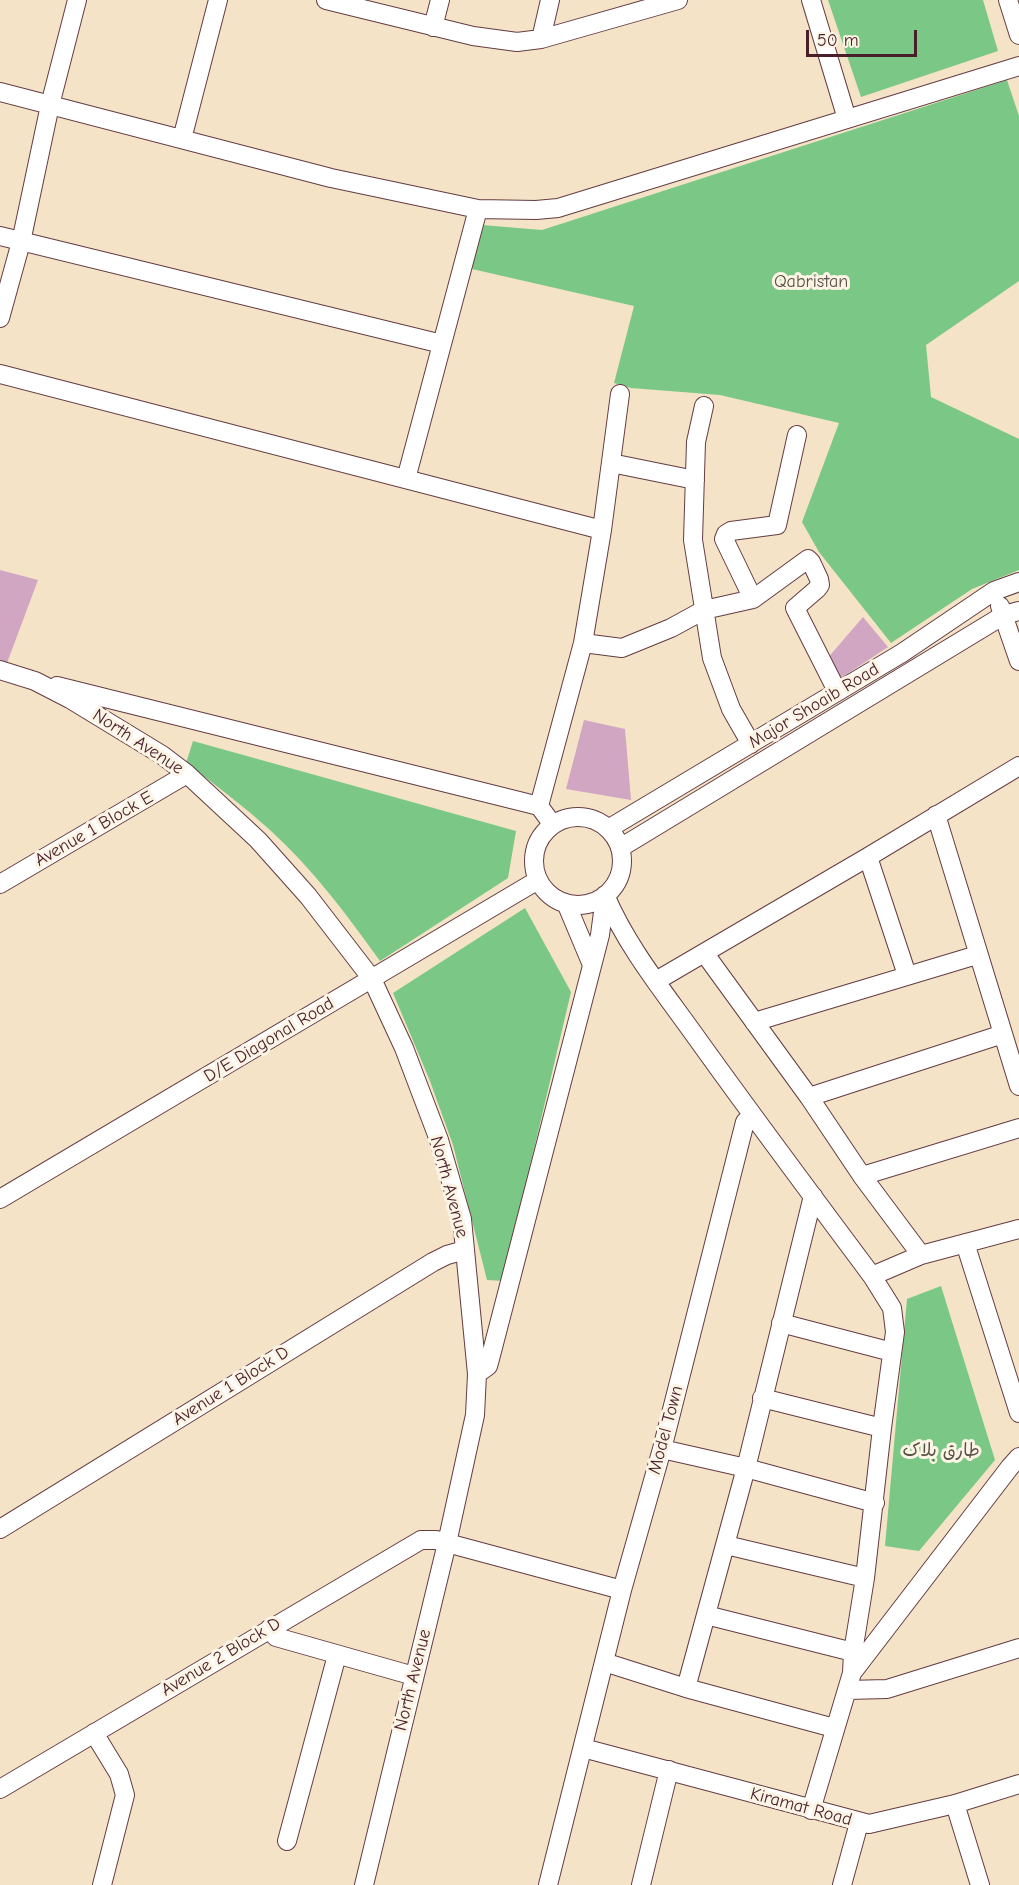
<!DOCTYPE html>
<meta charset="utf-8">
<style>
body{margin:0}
#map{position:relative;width:1019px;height:1885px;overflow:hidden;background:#f4e3c7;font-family:"Comic Neue",sans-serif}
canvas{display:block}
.scale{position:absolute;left:806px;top:30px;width:111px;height:27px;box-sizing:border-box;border:3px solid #4a1f2b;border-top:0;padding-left:8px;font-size:18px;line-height:21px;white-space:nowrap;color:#4a1f2b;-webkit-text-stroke:4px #fcf5e5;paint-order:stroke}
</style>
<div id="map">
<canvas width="1019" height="1885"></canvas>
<div class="scale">50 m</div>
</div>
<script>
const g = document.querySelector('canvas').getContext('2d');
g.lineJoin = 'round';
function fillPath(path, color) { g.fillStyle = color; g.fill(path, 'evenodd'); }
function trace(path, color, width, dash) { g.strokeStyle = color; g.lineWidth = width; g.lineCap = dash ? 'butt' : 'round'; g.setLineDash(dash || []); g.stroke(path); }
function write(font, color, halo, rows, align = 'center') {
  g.font = font + ' "Comic Neue","Playpen Sans Arabic",sans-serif'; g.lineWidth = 6; g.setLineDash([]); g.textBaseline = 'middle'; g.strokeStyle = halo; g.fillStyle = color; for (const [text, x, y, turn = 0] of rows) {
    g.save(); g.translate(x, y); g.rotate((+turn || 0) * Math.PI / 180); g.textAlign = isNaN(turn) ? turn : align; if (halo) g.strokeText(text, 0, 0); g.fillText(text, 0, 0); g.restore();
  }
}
const green = new Path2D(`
 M828 0H983L998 51 861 97Z
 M1007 80 1019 116V281L926 345 931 397 1019 439V570L972 589 891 643 819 552 802 522 839 423 720 395 631 388 614 383 634 306 472 269 482 225 542 230Z
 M193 741 516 831 508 878 380 961C347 915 312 868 270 830 243 806 215 784 186 763Z
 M525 908 571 992 503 1281 487 1280 453 1145 430 1081 393 993Z
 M941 1286 995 1460 919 1551 885 1546 907 1299Z`);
const building = new Path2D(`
 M0 570 38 580 7 663 0 661Z
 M863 617 888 647 838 680 826 660Z
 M584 720 625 729 631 800 566 789Z`);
const minor = new Path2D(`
 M326 0 473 36 517 42 541 39 678 0
 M811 0 847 119
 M1008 0 1019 35
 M433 27 440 0
 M541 39 550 0
 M0 92 331 178 478 209 536 210 558 208 1019 66
 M182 139 218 0
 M0 236 442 344
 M0 318 21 242 50 105 77 0
 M0 374 602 530 583 643 539 806 553 825
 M704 406 696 442 693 540 712 658 731 709 751 744
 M611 463 695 480
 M406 479 478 209
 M602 530 620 394
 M753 599 724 539 726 534 731 531 777 525 797 435
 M1000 606 1019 661
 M583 643 622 648 671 628 704 610 753 599 808 559 811 562 819 579 820 585 817 589 795 608 837 691
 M0 670 35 681 70 699 162 755 187 774 258 840 308 896 372 979 404 1048 439 1140 462 1219 477 1374 475 1415 447 1543 364 1885
 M57 686 539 806
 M936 815 1019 1086
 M534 861a44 44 0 1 1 88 0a44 44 0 1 1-88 0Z
 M608 829 902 653 994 591 1019 582
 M620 848 1004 615 1019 611
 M868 857 907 975
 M0 884 187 774
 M605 895C627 947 664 992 696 1037 754 1118 813 1197 872 1276L921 1255 1019 1229
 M566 903 592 965
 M705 954 809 1097 862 1176 921 1255
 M656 981 868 857 1019 766
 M754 1022 977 955
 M809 1097 1003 1034
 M862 1176 1019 1128
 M0 1199 538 880
 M965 1243 1019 1413
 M781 1323 892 1352
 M477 1374 488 1366 490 1359 600 935 605 897
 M762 1398 882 1428
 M662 1449 746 1468 875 1503
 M0 1529 433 1262 447 1255 465 1250
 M726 1545 865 1578
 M706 1615 853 1652
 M269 1629 276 1637 414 1676
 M604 1662 686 1688 834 1728
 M852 1673 1010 1467 1019 1457
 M686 1688 746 1468 813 1196
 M847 1690 887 1689 1019 1648
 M94 1733 119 1774 125 1795 102 1885
 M583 1748 869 1824 955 1804 1019 1784
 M0 1789 421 1540H436L622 1590
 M955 1804 980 1885
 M811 1810 852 1673 853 1652 865 1578 882 1428 895 1332 892 1308 872 1276
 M287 1841 337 1655
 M548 1885 622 1590 662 1449 745 1122 752 1115
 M641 1885 669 1770
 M842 1885 859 1823`);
const parkNames = [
 ["Qabristan",811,282],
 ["طارق بلاک",941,1451]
];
const streetNames = [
 ["Major Shoaib Road",814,706,-31],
 ["North Avenue",138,742,33],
 ["Avenue 1 Block E",94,829,-30],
 ["D/E Diagonal Road",269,1040,-31],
 ["North Avenue",449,1187,75],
 ["Avenue 1 Block D",231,1386,-32],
 ["Model Town",666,1430,-75],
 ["Avenue 2 Block D",221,1657,-31],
 ["North Avenue",413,1680,-76],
 ["Kiramat Road",801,1807,15]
];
fillPath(green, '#7bc886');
fillPath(building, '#d1a6c3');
trace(minor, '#643c42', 20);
trace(minor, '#fff', 18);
write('18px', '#595246', '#fcf5e5', parkNames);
write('18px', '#4a1f2b', '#fcf5e5', streetNames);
</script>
